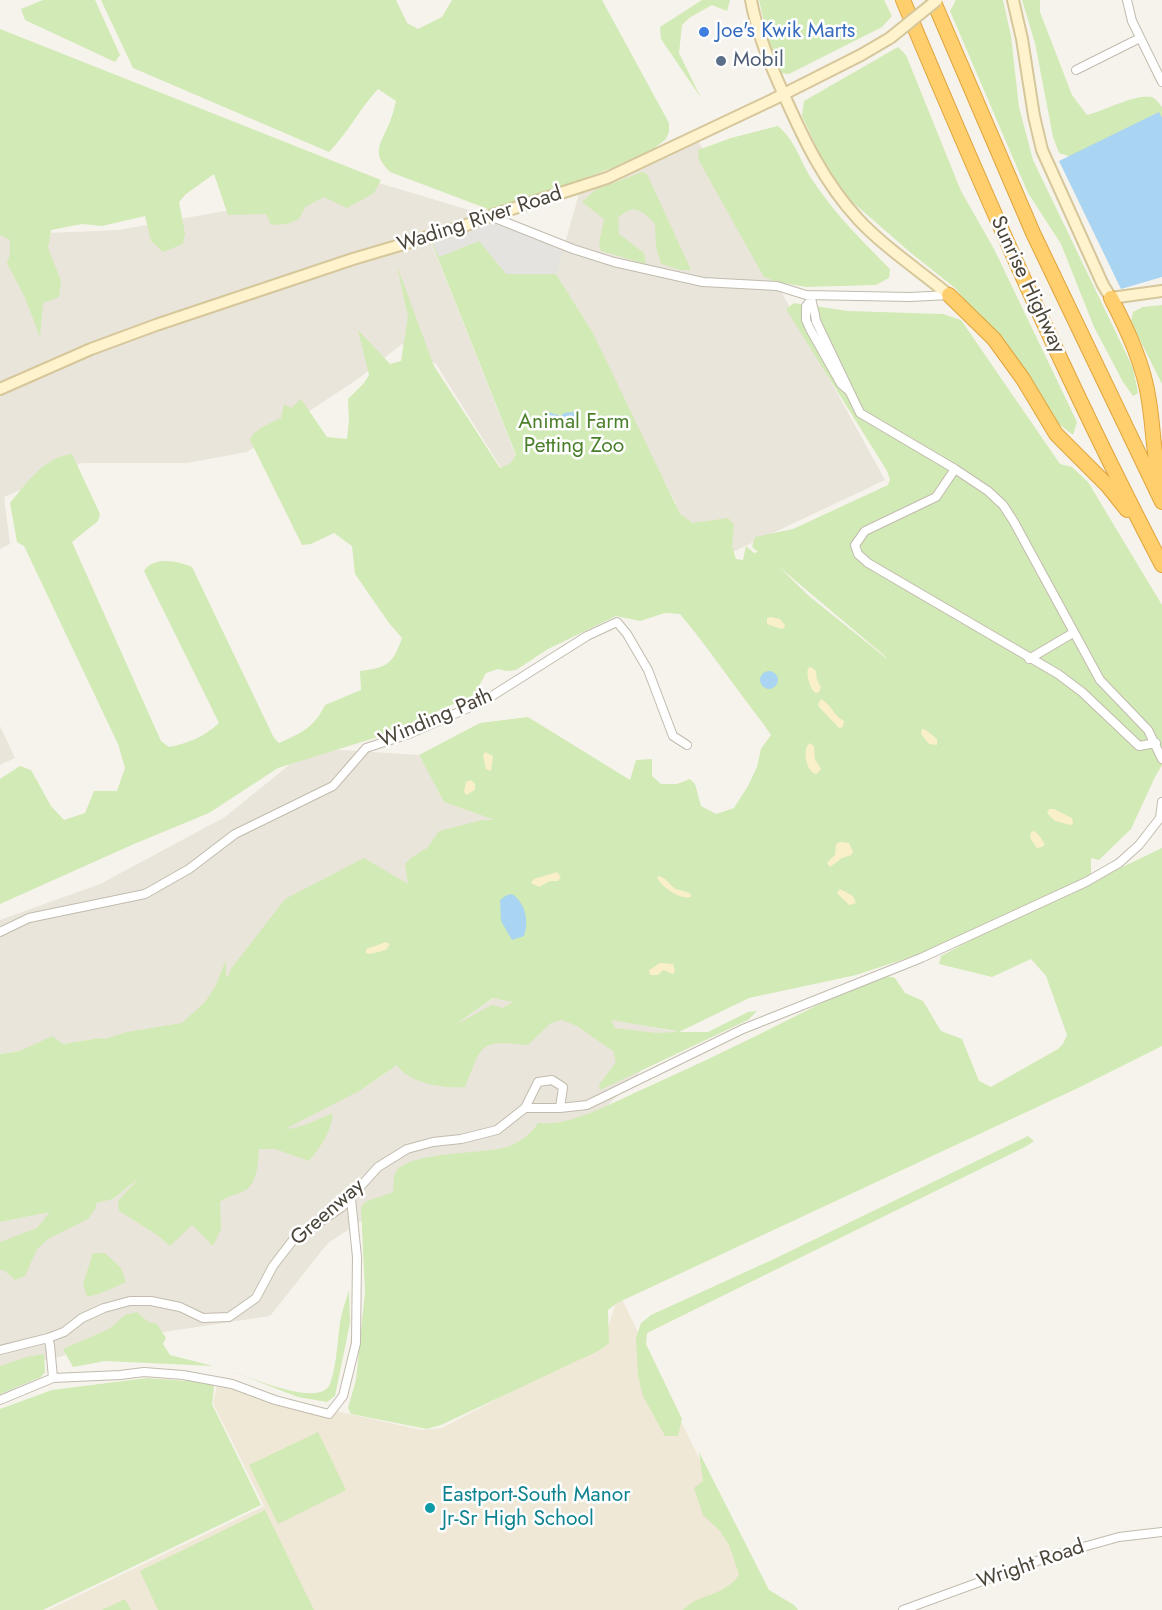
<!DOCTYPE html>
<style>
body{margin:0}
canvas{display:block;background:#f6f3ec}
</style>
<canvas width="1162" height="1610"></canvas>
<script>
const g = document.querySelector('canvas').getContext('2d');
g.lineJoin = 'round';
function fillPath(path, color) { g.fillStyle = color; g.fill(path, 'evenodd'); }
function trace(path, color, width, dash) { g.strokeStyle = color; g.lineWidth = width; g.lineCap = dash ? 'butt' : 'round'; g.setLineDash(dash || []); g.stroke(path); }
function write(font, color, halo, rows, align = 'center') {
  g.font = font + ' Jost,sans-serif'; g.lineWidth = 5; g.setLineDash([]); g.textBaseline = 'middle'; g.strokeStyle = halo; g.fillStyle = color; for (const [text, x, y, turn = 0] of rows) {
    g.save(); g.translate(x, y); g.rotate((+turn || 0) * Math.PI / 180); g.textAlign = isNaN(turn) ? turn : align; if (halo) g.strokeText(text, 0, 0); g.fillText(text, 0, 0); g.restore();
  }
}
const residential = new Path2D(`
 M695 135 885 480 701 567 615 500 676 504 556 274 581 187Z
 M379 183 489 216 429 237 531 494 500 466 436 364 402 344 358 379 247 452 187 463H82L4 497 10 544 0 549V235L119 230Z
 M0 726 15 758 0 765Z
 M310 748 419 755 444 802 530 831 553 860 413 887 212 1020 143 1050 100 1038 0 1054V920L100 884 225 817Z
 M494 998 678 1032 575 1140 436 1172 328 1243 270 1316 144 1335 0 1372V1222L113 1199 174 1150 361 1090Z`);
const education = new Path2D(`
 M619 1293 769 1603 754 1610H48L264 1506 213 1403 217 1385 422 1430 442 1428 603 1343Z`);
const green = new Path2D(`
 M43 0H95L120 55 115 62 25 20 21 9Z
 M101 0H396L407 23 418 29 442 17 452 0H602L669 123V132L666 139 652 150 612 168 496 210 488 209 390 172C371 153 380 145 389 124 392 117 394 109 396 101L378 89C360 108 348 133 329 152L133 68Z
 M702 0H730L727 11 712 5 689 18 682 25 679 53 701 98 661 39 660 27Z
 M759 0H884L892 16 882 27 789 74 780 73 767 35Z
 M956 0H1003L1011 36 1019 107 1033 160 1133 368 1138 393 1133 396 1123 382 1094 327 1061 244 1028 193 950 11Z
 M1022 0H1040V12L1072 95 1087 115C1104 111 1136 93 1152 97 1156 99 1160 104 1162 107V166L1078 159 1059 153 1053 137 1035 43Z
 M0 29 381 180 374 193 347 208 324 197 305 207 299 219 287 224 271 225 266 214 228 215 214 174 186 194 179 202 185 234 183 244 163 252 151 241 145 216 102 226 82 224 51 230 48 248 61 281 59 297 43 303 40 337 25 298 7 263 10 254V240L0 235Z
 M898 47 906 55 961 191 994 249 1077 422 1073 435 1060 425 1049 412 1033 382 955 288 911 253 849 199 824 163 802 116 804 101Z
 M778 126C796 141 800 162 813 181 835 214 862 241 890 269L889 278 876 285 806 287 777 282 764 277 699 161 698 150 731 138Z
 M642 172 647 174 652 185 691 270H681L661 264 656 247 655 224C643 211 634 202 618 218L619 234 644 253 646 264 601 251 599 244 604 219 582 202 595 190Z
 M489 216 565 246 556 274 593 333 680 514 693 523 728 518 734 525 732 546 736 559 743 560 746 546 754 553 758 552 752 547 755 537 793 529 888 485 890 479 887 471 786 309 794 303 848 311 943 314 961 320 1060 464 1072 467 1088 482 1162 605V765L1155 777 1131 829 1099 860 1091 858V882L1162 848V1046L1078 1088 617 1303 608 1310 609 1343 600 1350 441 1425 427 1429 351 1414 348 1408 356 1380 365 1292 361 1208 365 1202 393 1192C394 1187 393 1178 395 1174 404 1150 488 1155 510 1146 521 1141 532 1133 538 1123 569 1127 612 1103 641 1090 685 1070 728 1050 770 1029 808 1010 847 989 887 976L895 978 905 993 923 1001 941 1031 962 1039 979 1081 991 1087 1058 1049 1063 1044 1067 1035 1046 976 1031 959 992 977 939 964 941 956 986 932 856 975 749 998 679 1032H708L748 1012 757 1011 748 1020 600 1090 599 1085 616 1062 613 1051 577 1026 562 1020 551 1023 528 1045C478 1040 483 1043 465 1087 445 1089 408 1083 397 1065L361 1090 285 1129C301 1129 317 1119 333 1113 331 1133 321 1146 309 1161L275 1149H259C258 1162 258 1181 246 1190 238 1195 230 1194 220 1202L221 1229 213 1246 192 1225 170 1246 157 1235 119 1211 118 1201 139 1178 113 1199 96 1203V1208L88 1219 48 1239 37 1249 25 1276 15 1280 4 1270H0V1242L37 1228 50 1212 0 1222V1054L20 1051 52 1036 63 1044 100 1038 105 1039 127 1032 182 1023 205 1002 215 987 226 960V976L228 977 231 969 285 899 364 858 408 884 405 864 411 858 427 848 439 831 482 820H495L444 802 419 755 480 723 528 717 630 780 636 760 652 759V776L661 784H677L690 779 695 784 701 806 716 814 734 808 748 786 757 767 761 749 771 735C761 720 750 707 740 693 720 666 701 639 680 614L665 613 640 621 616 616 548 649 516 670 506 671 498 669 486 673 474 695 384 735 278 768 209 813 134 844 0 904V779L20 766 31 770 51 806 64 820 85 813 94 791H117L125 768 118 744 24 546 17 542 10 503C26 484 45 456 72 454L100 514 98 521 72 542 161 741 169 747C189 743 204 737 219 723L144 571C154 556 177 561 192 567L274 738 279 743C301 733 314 728 325 705L361 690 360 671C387 668 393 664 402 638L389 623 355 574 352 546 334 533 311 544 302 545 250 440C255 428 270 424 281 418L284 404 291 408 301 399 327 437 347 439 349 421 348 399 364 383 369 375 358 330 390 364 401 361 408 317 397 266 434 366 500 468 511 463 516 455 429 236ZM778 566 886 657V658L809 596ZM493 998 513 1002 503 1008 492 1005 455 1025ZM611 1020 676 1031V1032L656 1033 615 1028Z
 M1162 305V384L1131 322 1133 312 1143 307Z
 M1028 1136 1034 1141 1025 1147 647 1333 646 1344 682 1419 678 1436H665L643 1396 638 1376 636 1338 641 1323 651 1315 774 1259Z
 M93 1253H105L121 1268 126 1282 99 1294 87 1297 83 1284Z
 M349 1290 350 1323 335 1396 327 1402 298 1397 228 1370C246 1376 317 1407 329 1386 336 1372 338 1338 340 1322 342 1311 346 1300 349 1290Z
 M137 1312 148 1322 157 1324 166 1338 163 1344 170 1355 213 1366 105 1361 73 1367 63 1349 109 1329 125 1315Z
 M44 1354 45 1372 41 1377 0 1394V1366L27 1357Z
 M147 1378 212 1383 214 1388 212 1404 261 1505 43 1610H0V1409L52 1390Z
 M318 1432 346 1490 278 1524 249 1465Z
 M699 1452 769 1590 794 1605 798 1610H683C688 1606 693 1601 699 1599 713 1594 732 1588 739 1574L729 1545 720 1531 703 1515 694 1488 703 1481Z
 M265 1510 314 1610H158L140 1571Z
 M125 1599 131 1610H102Z`);
const sand = new Path2D(`
 M771 617 780 619 785 625 784 628 781 629 767 624V618Z
 M811 667 816 671 817 680 821 687 819 692 816 693C810 690 806 675 808 668Z
 M821 699C831 704 834 716 844 721L843 727 839 728 819 707 818 704Z
 M922 729 926 730 937 739V745L929 744 921 734Z
 M809 743 814 746 815 759 821 769 817 774 813 773C805 766 803 751 809 743Z
 M485 752 493 756 491 771 486 769 483 756Z
 M471 780 475 784V790L466 795 464 791 466 782Z
 M1049 809H1054L1072 818 1073 824 1070 825 1055 821 1047 813Z
 M1034 831 1038 834 1045 844 1042 847 1037 848 1030 838 1031 832Z
 M840 842 849 843 853 852 851 855 842 858 830 867 827 863 835 855 836 844Z
 M557 872 561 877 558 881H550L539 887 531 883 534 879Z
 M659 876C667 878 669 885 676 889 682 891 686 891 691 894V897C680 900 661 887 657 877Z
 M840 889 853 896 856 903 849 905 837 893Z
 M386 942 390 944 386 950 370 954 366 953V949Z
 M660 963 673 964 675 971 673 974 663 970 658 975H650L649 970Z`);
const parking = new Path2D(`
 M497 220 565 246 556 274H506L479 241 439 257 432 242Z`);
const water = new Path2D(`
 M1159 112 1162 118V277L1121 289 1059 161Z
 M548 412 561 416 564 413 573 412 576 416 577 425 570 428C567 427 565 425 562 424 553 422 546 431 542 419Z
 M760 680a9 9 0 1 1 18 0a9 9 0 1 1-18 0Z
 M512 894C526 903 529 922 524 936L512 940 501 921 500 900 507 895Z`);
const street = new Path2D(`
 M1127 0 1132 21 1162 82
 M1076 70 1140 38
 M490 216 573 249 614 262 703 282 777 286 806 295 910 297 949 295
 M811 295C811 304 815 310 816 321L860 413 955 469 988 491 1003 505 1014 522 1100 680 1148 730 1162 759
 M811 300 806 306V320L810 329 841 384 848 390
 M955 469 936 497 865 531 855 545 858 554 868 563 1058 674 1082 692 1139 746 1156 743
 M1029 659 1073 633
 M0 932 29 918 145 894 189 869 235 834 333 786 366 748 409 734 484 701 587 636 617 622 627 634 648 670 673 736 687 745
 M560 1108 587 1105 743 1029 921 958 1086 882 1119 863 1139 845 1160 818 1162 802
 M48 1338 64 1332 82 1318 104 1308 130 1301H151L180 1307 203 1318 229 1317 256 1298 273 1266 293 1240 342 1207 378 1167 407 1149 433 1142 461 1139 497 1130 525 1108 538 1082 552 1080 563 1087 560 1108H525
 M0 1350 48 1338 50 1345 53 1378
 M0 1400 53 1378 120 1375 144 1372 183 1375 232 1384 275 1400 329 1414 343 1396 356 1343 357 1257 351 1199
 M903 1610 1051 1556 1119 1537 1162 1532`);
const secondary = new Path2D(`
 M751 0C757 33 770 64 784 95 804 140 824 182 858 219 885 248 919 270 949 295
 M1013 0 1022 39 1034 116 1042 150 1103 285 1111 298 1162 291
 M0 389 91 349 156 325 353 259 461 227 490 216 607 178 772 100 861 55 890 38`);
const highway = new Path2D(`
 M903 0C983 191 1066 381 1162 565
 M933 0 1033 233 1162 502
 M949 295 994 339 1023 379 1056 434 1107 485 1127 510
 M1111 298C1128 331 1144 365 1149 401 1154 431 1153 459 1162 488`);
const secondaryBridge = new Path2D(`
 M890 38 937 0`);
const markers = [
 [704,32,6,"#3f7fe0"],
 [721,61,6,"#5c6f8a"],
 [430,1508,6,"#0f9aa8"]
];
const shopNames = [
 ["Joe's Kwik Marts",716,32]
];
const serviceNames = [
 ["Mobil",733,61]
];
const streetNames = [
 ["Wading River Road",480,220,-18],
 ["Sunrise Highway",1027,285,65],
 ["Winding Path",436,719,-23],
 ["Greenway",328,1213,-41],
 ["Wright Road",1031,1565,-19]
];
const parkNames = [
 ["Animal Farm",574,423],
 ["Petting Zoo",574,447]
];
const cultureNames = [
 ["Eastport-South Manor",442,1496],
 ["Jr-Sr High School",442,1520]
];
fillPath(residential, '#eae5da');
fillPath(education, '#efe8d6');
fillPath(green, '#d2eab5');
fillPath(sand, '#f9efc9');
fillPath(parking, '#e5e3e0');
fillPath(water, '#a9d4f2');
trace(street, '#c2bbae', 10);
trace(secondary, '#d6c79b', 14);
trace(highway, '#e0a43c', 16);
trace(street, '#fff', 8);
trace(secondary, '#fff3cd', 10);
trace(highway, '#ffcf6e', 14);
trace(secondaryBridge, '#d6c79b', 14, []);
trace(secondaryBridge, '#fff3cd', 10);
for (const [x, y, r, color] of markers) { const dot = new Path2D(); dot.arc(x, y, r, 0, 2 * Math.PI); g.fillStyle = color; g.fill(dot); trace(dot, '#fff', 2); }
write('21px', '#366cbe', '#fff', shopNames, 'left');
write('21px', '#4e5e75', '#fff', serviceNames, 'left');
write('21px', '#4b4439', '#fff', streetNames);
write('21px', '#4a7f2a', '#fff', parkNames);
write('21px', '#0d838f', '#fff', cultureNames, 'left');
</script>
